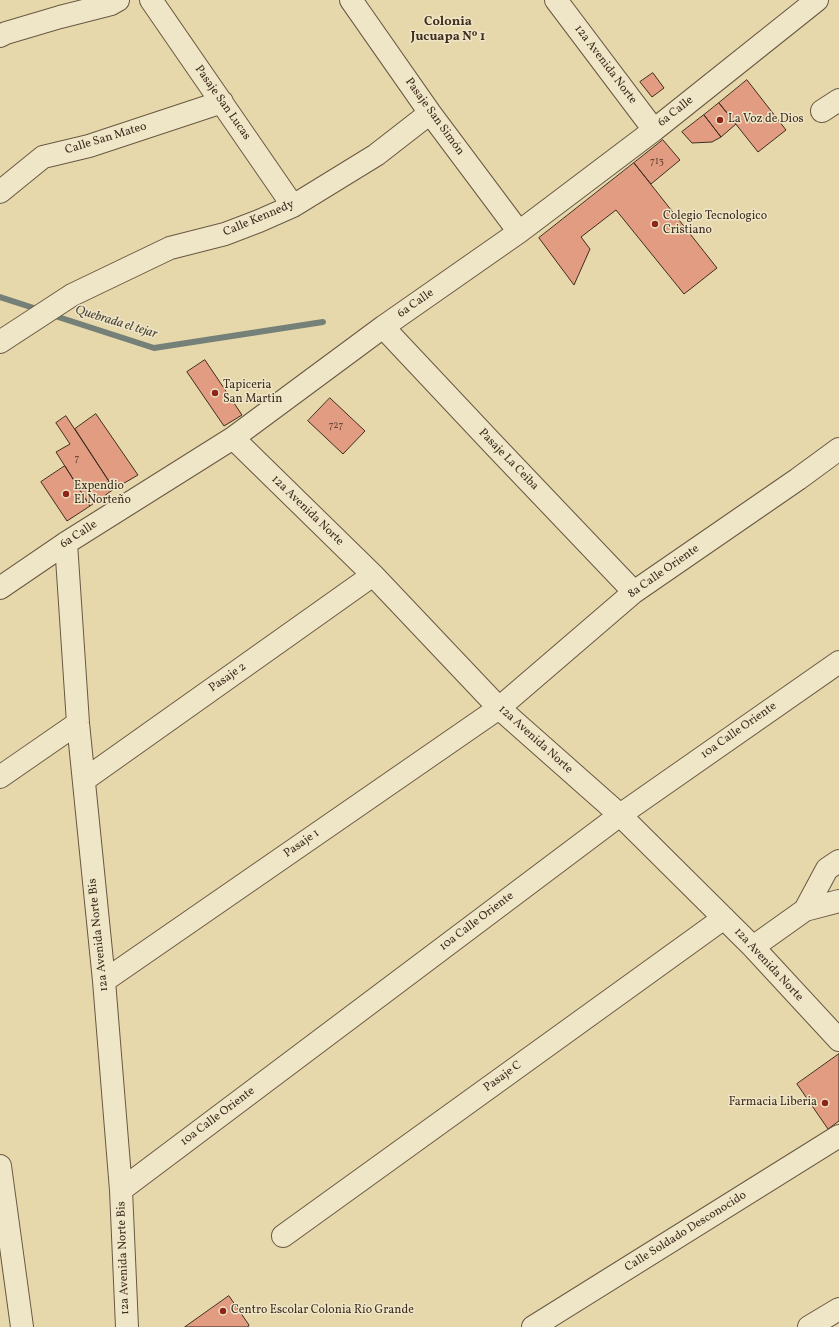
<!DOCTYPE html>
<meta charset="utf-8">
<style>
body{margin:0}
canvas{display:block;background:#e6d8ab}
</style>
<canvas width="839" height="1327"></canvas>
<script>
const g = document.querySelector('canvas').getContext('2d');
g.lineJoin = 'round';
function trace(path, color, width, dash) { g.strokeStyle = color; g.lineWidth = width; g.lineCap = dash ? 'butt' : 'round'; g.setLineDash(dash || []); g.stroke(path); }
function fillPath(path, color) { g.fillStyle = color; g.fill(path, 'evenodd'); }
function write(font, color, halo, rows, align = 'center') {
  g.font = font + ' Vollkorn,serif'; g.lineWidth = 3; g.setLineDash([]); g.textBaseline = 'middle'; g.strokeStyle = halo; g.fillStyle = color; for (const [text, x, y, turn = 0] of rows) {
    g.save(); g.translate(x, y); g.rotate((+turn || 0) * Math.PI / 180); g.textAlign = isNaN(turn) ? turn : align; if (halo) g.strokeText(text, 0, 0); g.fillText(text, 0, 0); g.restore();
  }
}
const stream = new Path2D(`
 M0 297 40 310
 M52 315 154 348 323 322`);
const building = new Path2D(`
 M653 73 664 88 652 97 640 82Z
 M747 80 786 130 758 152 719 103Z
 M719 103 736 124 721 137 704 115Z
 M704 115 721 137 712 142 692 143 682 132Z
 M663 140 680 160 651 184 634 163Z
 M634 163 717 268 684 294 616 210 581 237 590 249 574 285 539 238Z
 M205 360 242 415 224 426 187 372Z
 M330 398 365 431 343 454 308 421Z
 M96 414 138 475 114 489 75 429Z
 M66 416 114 489 90 506 56 452 70 444 56 423Z
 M65 466 90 506 67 521 41 482Z
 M839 1054V1121L828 1129 797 1084Z
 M229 1296 249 1325 248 1327H185Z`);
const minor = new Path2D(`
 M151 0 293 206
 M351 0 430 113 519 232
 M556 0 654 130
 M0 36 6 33 60 17 111 4 118 0
 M822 111 839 100
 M0 192 43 157 89 146 222 102
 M383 327 493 444 634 592
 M0 342 72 295 170 248 225 234 259 221 293 206 376 155 430 113
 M233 438 373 575 499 708 620 815 753 947 839 1040
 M66 543 78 723 104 981 121 1190 127 1327
 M0 588 66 543 233 438 383 327 519 232 654 130 817 0
 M0 777 78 723
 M84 780 373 575
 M805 910 827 869 839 861
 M753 947 805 910 839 901
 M104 981 499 708 634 592 798 479 839 449
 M0 1166 22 1327
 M121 1190 620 815 839 662
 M283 1236 724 918
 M533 1327 839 1136
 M809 1327 839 1309`);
const markers = [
 [720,120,4,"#8f2418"],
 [655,224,4,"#8f2418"],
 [215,393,4,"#8f2418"],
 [66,494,4,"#8f2418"],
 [825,1103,4,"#8f2418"],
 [223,1311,4,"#8f2418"]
];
const numberNames = [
 ["713",657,162],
 ["727",336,426],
 ["7",77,459]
];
const streetNames = [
 ["12a Avenida Norte",605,65,53],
 ["Pasaje San Lucas",222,103,55],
 ["6a Calle",676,112,-38],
 ["Pasaje San Simón",434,117,54],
 ["Calle San Mateo",106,139,-17],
 ["Calle Kennedy",259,219,-23],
 ["6a Calle",416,304,-35],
 ["Pasaje La Ceiba",508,460,46],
 ["12a Avenida Norte",307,511,44],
 ["6a Calle",79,535,-33],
 ["8a Calle Oriente",664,572,-35],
 ["Pasaje 2",228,678,-35],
 ["10a Calle Oriente",739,731,-35],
 ["12a Avenida Norte",535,740,42],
 ["Pasaje 1",302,844,-35],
 ["10a Calle Oriente",477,922,-37],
 ["12a Avenida Norte Bis",99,935,-96],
 ["12a Avenida Norte",768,965,47],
 ["Pasaje C",503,1077,-36],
 ["10a Calle Oriente",218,1117,-37],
 ["Calle Soldado Desconocido",686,1232,-32],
 ["12a Avenida Norte Bis",124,1258,-92]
];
const poiNames = [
 ["La Voz de Dios",728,120],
 ["Colegio Tecnologico",663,217],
 ["Cristiano",663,231],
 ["Tapiceria",223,386],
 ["San Martin",223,400],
 ["Expendio",74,487],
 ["El Norteño",74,501],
 ["Farmacia Liberia",817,1103,"right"],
 ["Centro Escolar Colonia Río Grande",231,1311]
];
const neighbourhoodNames = [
 ["Colonia",448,23],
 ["Jucuapa Nº 1",448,38]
];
const waterNames = [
 ["Quebrada el tejar",116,323,17]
];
trace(stream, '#758078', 6);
fillPath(building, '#e19c81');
trace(building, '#3f2d1f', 1);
trace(minor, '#695842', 24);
trace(minor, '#efe6c8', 22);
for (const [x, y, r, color] of markers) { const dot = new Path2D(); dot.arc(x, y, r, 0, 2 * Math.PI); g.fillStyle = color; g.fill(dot); trace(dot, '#efe6c8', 1.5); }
write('10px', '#684938', null, numberNames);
write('12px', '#3f2d1f', '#efe6c8', streetNames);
write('12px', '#3f2d1f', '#efe6c8', poiNames, 'left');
write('bold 13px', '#3f2d1f', '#efe6c8', neighbourhoodNames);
write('italic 13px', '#51493d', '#efe6c8', waterNames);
</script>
